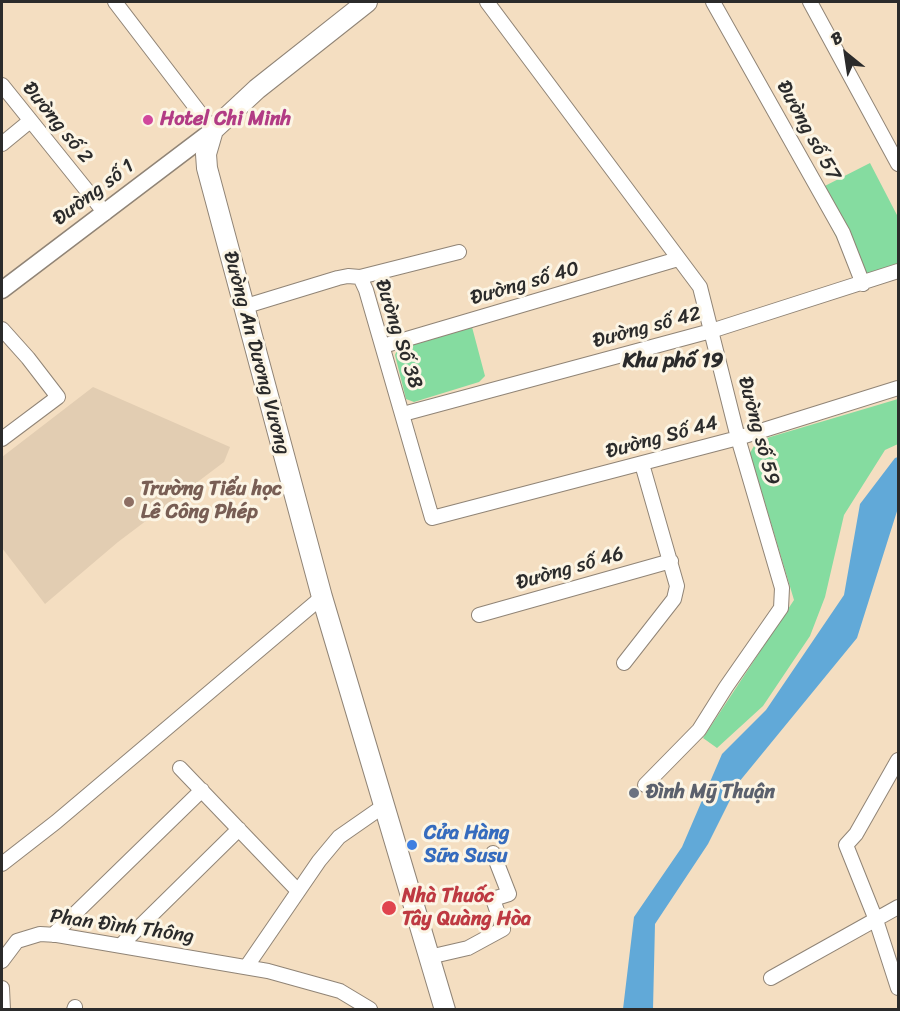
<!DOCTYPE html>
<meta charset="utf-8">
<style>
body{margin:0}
#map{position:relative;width:900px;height:1011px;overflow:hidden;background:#f4dec1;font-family:Sriracha,sans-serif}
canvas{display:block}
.frame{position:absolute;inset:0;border:3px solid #2b2b2b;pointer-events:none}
.north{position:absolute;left:816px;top:24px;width:60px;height:60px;-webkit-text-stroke:4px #fcf5e5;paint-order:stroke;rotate:330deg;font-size:16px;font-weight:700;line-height:24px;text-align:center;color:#2b2b2b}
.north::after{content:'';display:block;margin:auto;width:21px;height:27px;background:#2b2b2b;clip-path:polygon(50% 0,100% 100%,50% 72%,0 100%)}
</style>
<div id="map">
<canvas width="900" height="1011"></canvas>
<div class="frame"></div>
<div class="north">B</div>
</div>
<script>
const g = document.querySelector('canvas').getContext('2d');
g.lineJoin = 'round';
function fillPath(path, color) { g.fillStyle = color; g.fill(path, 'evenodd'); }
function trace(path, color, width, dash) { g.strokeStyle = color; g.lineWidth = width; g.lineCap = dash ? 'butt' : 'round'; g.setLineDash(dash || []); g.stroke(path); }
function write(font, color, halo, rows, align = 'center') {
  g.font = font + ' Sriracha,sans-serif'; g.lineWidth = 6; g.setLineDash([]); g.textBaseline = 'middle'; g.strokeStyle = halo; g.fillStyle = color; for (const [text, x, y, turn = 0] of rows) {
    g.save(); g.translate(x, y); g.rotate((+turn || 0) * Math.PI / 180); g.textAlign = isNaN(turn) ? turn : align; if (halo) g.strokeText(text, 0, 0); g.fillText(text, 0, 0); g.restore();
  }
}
const built = new Path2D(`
 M93 387 230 447 224 462 118 542 45 604 2 548V457Z`);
const green = new Path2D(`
 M870 163 898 217V263L857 278 813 192Z
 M472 327 485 376 479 382 414 402 406 399 395 355 398 348Z
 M898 399V444L885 450 844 515 825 597 810 636 763 706 717 748 703 738 794 600 750 453 754 446 760 440Z`);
const water = new Path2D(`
 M898 457V508L857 638 739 782 708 844 655 924 653 1009H623L634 917 682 847 722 754 766 710 844 595 860 504 895 458Z`);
const minor = new Path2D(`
 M115 2 213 130
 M487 2 700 287 738 438 782 588 781 608 726 687 699 730 645 785
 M713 2 843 233 863 284
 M810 2 898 164
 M2 85 105 213
 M2 144 30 121
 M360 277 366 290 432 518 738 438 898 388
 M243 307 338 278 348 276 360 277 459 252
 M2 329 28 358 58 397 2 439
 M383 346 678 259
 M403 414 711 331 898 271
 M479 615 671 561
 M624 663 674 599 677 586 642 464
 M898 760 856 834 846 845 876 920 898 988
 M180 768 298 891
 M2 864 56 822 322 597
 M53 935 202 790
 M121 945 239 829
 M429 957 468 948 503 929 493 899 509 894 493 853
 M2 961 17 941 40 934 57 935 268 971 340 991 370 1009
 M247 966 319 861 339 837 385 805
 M771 978 898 907
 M2 988 3 1010
 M74 1010 75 1007`);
const tertiary = new Path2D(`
 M2 290 213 130`);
const secondary = new Path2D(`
 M367 2 257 89 213 130 206 154 207 168 322 597 445 1010`);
const markers = [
 [148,120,6,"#d1479c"],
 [129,502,6,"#8d6e63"],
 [634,793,6,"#6b7280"],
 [412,845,6,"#3f7fe0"],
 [389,908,8,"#e0444e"]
];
const hotelNames = [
 ["Hotel Chi Minh",160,120]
];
const streetNames = [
 ["Đường số 2",57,123,51],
 ["Đường số 57",808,131,61],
 ["Đường số 1",94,193,-37],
 ["Đường số 40",525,284,-16],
 ["Đường số 42",647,328,-15],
 ["Đường Số 38",398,334,72],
 ["Đường An Dương Vương",256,353,75],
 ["Đường số 59",758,431,75],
 ["Đường Số 44",662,438,-15],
 ["Đường số 46",570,569,-16],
 ["Phan Đình Thông",122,927,8]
];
const educationNames = [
 ["Trường Tiểu học",141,490],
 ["Lê Công Phép",141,513]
];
const worshipNames = [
 ["Đình Mỹ Thuận",646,793]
];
const shopNames = [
 ["Cửa Hàng",424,834],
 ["Sữa Susu",424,857]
];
const healthNames = [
 ["Nhà Thuốc",402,897],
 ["Tây Quàng Hòa",402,920]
];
const neighbourhoodNames = [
 ["Khu phố 19",673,362]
];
fillPath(built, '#e2cdb2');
fillPath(green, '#85dca0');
fillPath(water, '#61a9d8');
trace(minor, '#908476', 16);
trace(tertiary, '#908476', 19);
trace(secondary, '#908476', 22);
trace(minor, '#fff', 14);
trace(tertiary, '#fff', 16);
trace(secondary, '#fff', 20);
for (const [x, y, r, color] of markers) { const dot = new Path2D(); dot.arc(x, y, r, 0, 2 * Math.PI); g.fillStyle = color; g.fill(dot); trace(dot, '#fcf5e5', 2); }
write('bold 20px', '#b23c85', '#fcf5e5', hotelNames, 'left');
write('20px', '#2b2b2b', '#fcf5e5', streetNames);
write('bold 20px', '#785e54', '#fcf5e5', educationNames, 'left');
write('bold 20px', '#5b616d', '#fcf5e5', worshipNames, 'left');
write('bold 20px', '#366cbe', '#fcf5e5', shopNames, 'left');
write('bold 20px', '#be3a42', '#fcf5e5', healthNames, 'left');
write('bold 21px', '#2b2b2b', '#fcf5e5', neighbourhoodNames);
</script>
